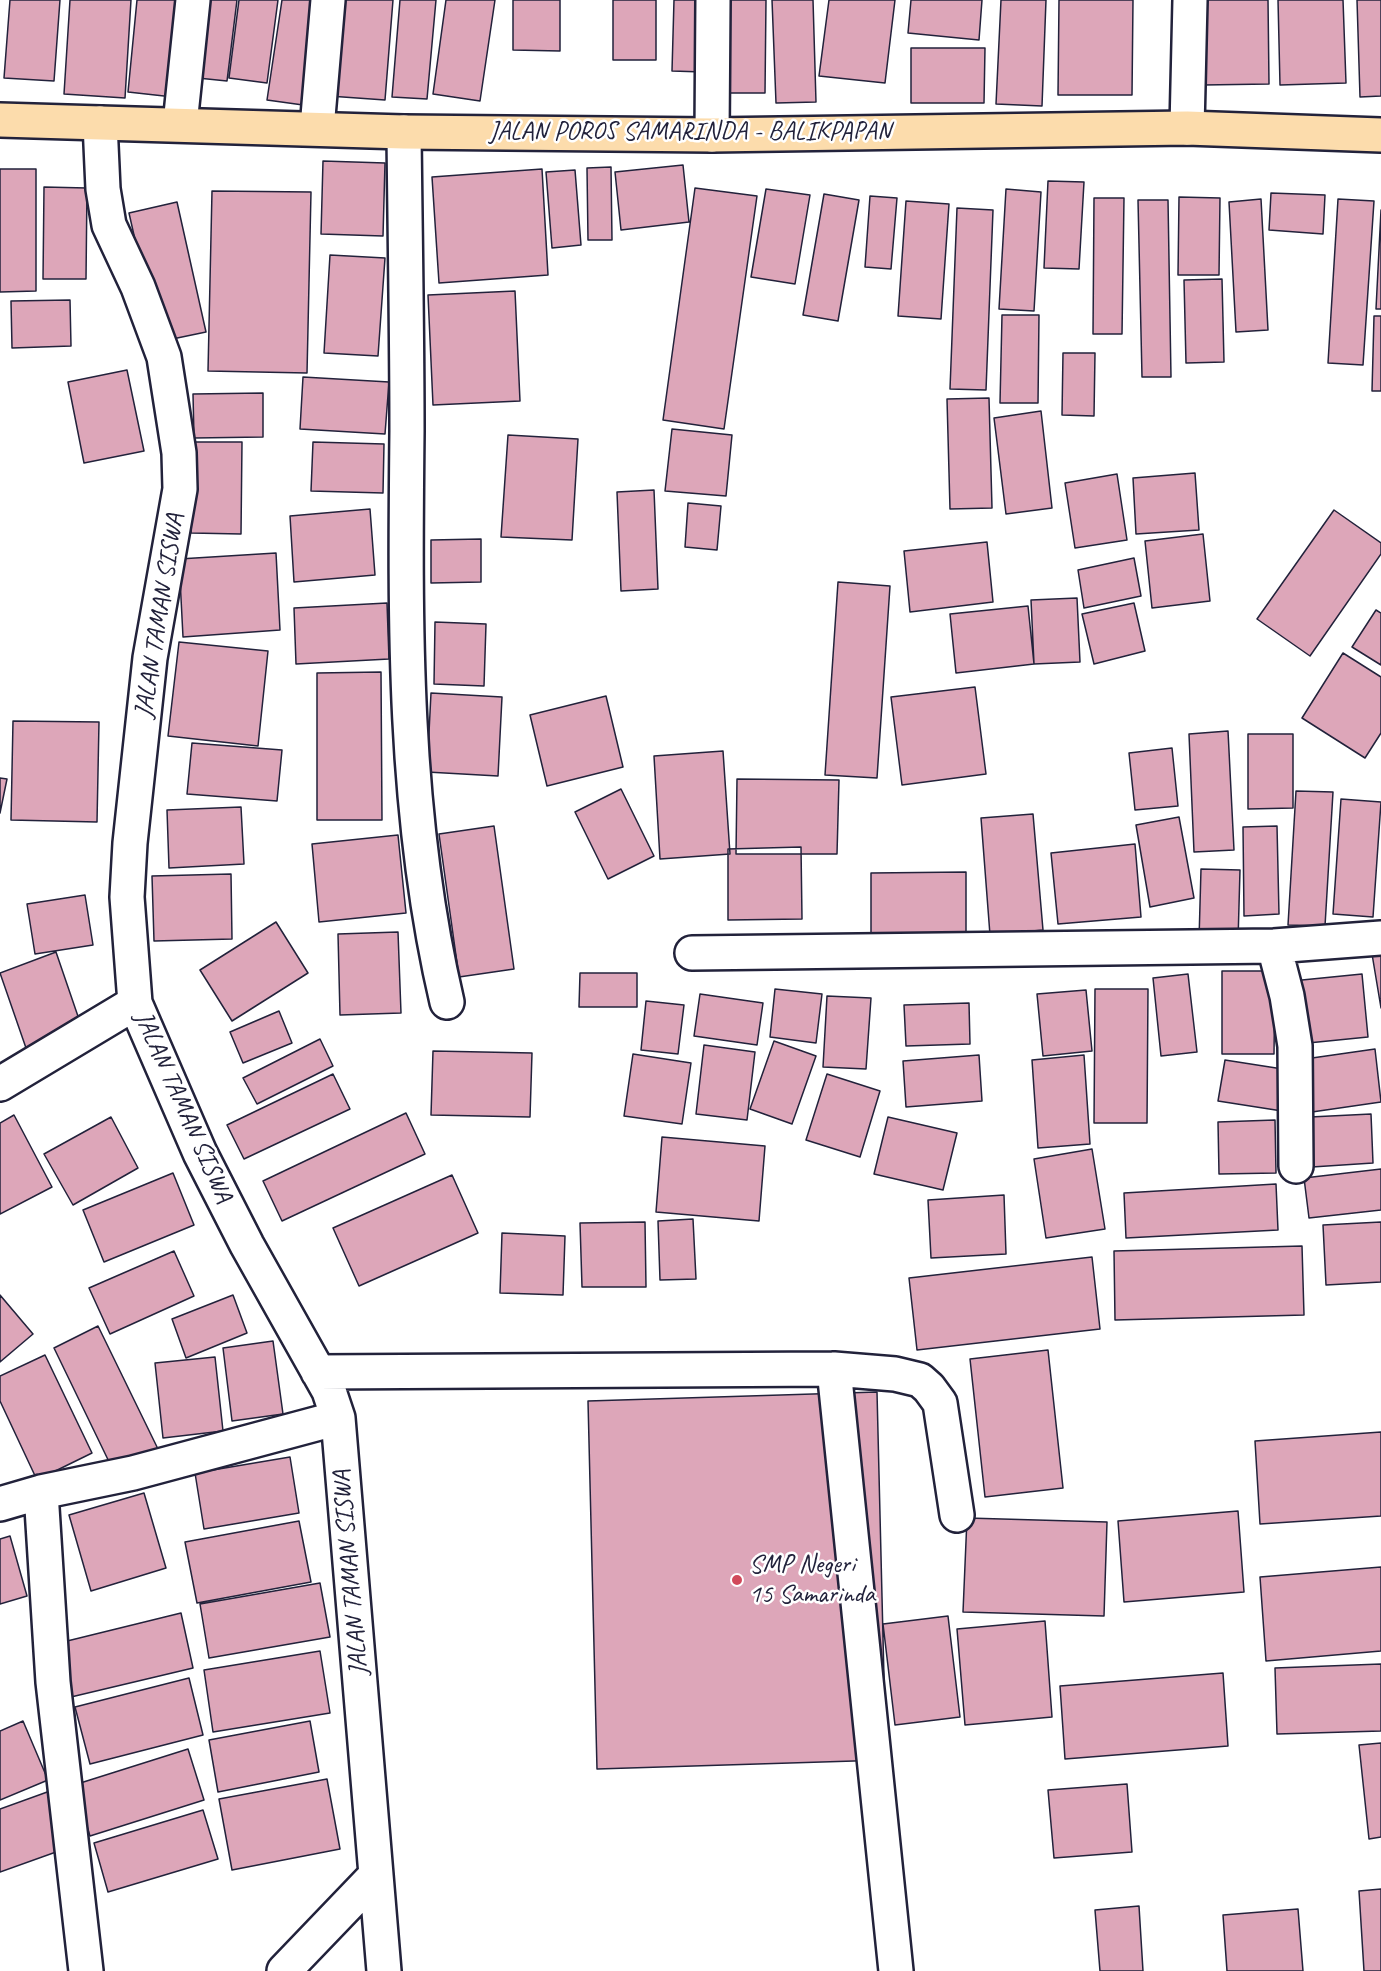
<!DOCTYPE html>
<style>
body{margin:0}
canvas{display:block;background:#fff}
</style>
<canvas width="1381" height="1971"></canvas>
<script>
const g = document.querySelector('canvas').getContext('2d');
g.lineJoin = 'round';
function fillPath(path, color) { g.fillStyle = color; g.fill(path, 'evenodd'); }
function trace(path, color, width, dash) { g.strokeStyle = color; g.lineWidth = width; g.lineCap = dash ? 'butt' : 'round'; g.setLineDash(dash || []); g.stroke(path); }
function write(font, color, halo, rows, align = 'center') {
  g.font = font + ' Caveat,sans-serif'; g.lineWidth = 5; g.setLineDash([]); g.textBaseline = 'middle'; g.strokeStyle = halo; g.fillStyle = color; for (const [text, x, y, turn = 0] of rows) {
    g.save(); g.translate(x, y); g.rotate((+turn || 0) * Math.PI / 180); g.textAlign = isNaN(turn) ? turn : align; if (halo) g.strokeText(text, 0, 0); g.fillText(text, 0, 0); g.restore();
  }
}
const building = new Path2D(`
 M10 0H60L54 81 4 78Z
 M70 0H131L125 98 64 94Z
 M137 0H182L173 97 128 92Z
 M198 0H237L227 81 188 77Z
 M239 0H278L267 83 229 78Z
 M282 0H318L303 105 267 100Z
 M337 0H393L385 100 329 96Z
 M400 0H436L427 99 392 97Z
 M446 0H495L480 101 433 94Z
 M513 0H560V51L513 50Z
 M613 0H656V60H613Z
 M674 0H706L703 72 672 71Z
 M727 0H766L765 93H726Z
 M772 0H813L816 102 776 103Z
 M829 0H895L885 83 819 76Z
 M911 0H982L979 40 908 33Z
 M1001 0H1046L1042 106 996 104Z
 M1059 0H1133L1132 95H1058Z
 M1202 0H1268L1269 84 1203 85Z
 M1278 0H1343L1346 83 1280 85Z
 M1357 0H1381V96L1360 97Z
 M911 48H985L984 103H911Z
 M323 161 385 163 383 236 321 234Z
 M683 165 689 222 621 230 615 172Z
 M611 167 612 240H588L587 168Z
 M0 169H36V291L0 292Z
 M542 169 548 275 439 283 432 177Z
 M575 170 581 245 552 248 546 172Z
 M1048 181 1084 182 1079 269 1044 268Z
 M44 187 87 188 86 279H43Z
 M695 188 757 196 724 429 663 420Z
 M766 189 810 195 795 284 751 277Z
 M1006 189 1041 192 1034 311 999 309Z
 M212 191 311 192 307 373 208 371Z
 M1271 193 1325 195 1323 234 1269 230Z
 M824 194 859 200 838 321 803 315Z
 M870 196 897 198 891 269 865 267Z
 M1179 197 1220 198 1219 275H1178Z
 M1094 198H1124L1122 334H1093Z
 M1261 199 1268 330 1236 332 1229 202Z
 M1338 199 1374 201 1363 365 1328 363Z
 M1138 200H1168L1171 377H1142Z
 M906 201 949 204 941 319 898 316Z
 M177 202 206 332 158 342 129 213Z
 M957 208 993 210 986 390 950 389Z
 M1381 210V309H1376Z
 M330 255 385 258 378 356 324 353Z
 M1222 279 1224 362 1186 363 1184 280Z
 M515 291 520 401 433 405 428 295Z
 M70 300 71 346 12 348 11 301Z
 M1002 315H1039L1038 403H1000Z
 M1374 316H1381V391H1372Z
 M1063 353H1095L1094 416 1062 415Z
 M127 370 144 451 84 463 68 382Z
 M303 377 389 382 385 434 300 429Z
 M263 393V437L194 438 193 394Z
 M989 398 992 508 950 509 947 399Z
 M1041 411 1052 508 1006 514 994 418Z
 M672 429 732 435 726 496 665 491Z
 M508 435 578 439 572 540 501 537Z
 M193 442H242L241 534 191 533Z
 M313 442 384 444 383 493 311 491Z
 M1195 473 1199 530 1136 534 1133 478Z
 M1117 474 1127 540 1075 548 1065 483Z
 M654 490 658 589 621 591 617 492Z
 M688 503 721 506 717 550 685 547Z
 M370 509 375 575 294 582 290 516Z
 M1334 510 1381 543V554L1310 656 1257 619Z
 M1203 534 1210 601 1152 608 1145 541Z
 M481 539V582L431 583V540Z
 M987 542 993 602 910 612 904 551Z
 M276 553 280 630 183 637 179 559Z
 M1134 558 1141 596 1084 608 1078 570Z
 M838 582 890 586 877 778 825 775Z
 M1077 598 1080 662 1034 664 1031 600Z
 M387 603 389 659 296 664 294 608Z
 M1134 603 1145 651 1094 664 1082 614Z
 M1028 606 1034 664 956 673 950 614Z
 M1376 610 1381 613V665L1352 647Z
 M435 622 486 624 484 686 434 684Z
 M179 642 268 651 258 746 168 736Z
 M1343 653 1381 677V733L1365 758 1302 718Z
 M381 672 382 820H317V673Z
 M975 687 986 774 902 785 891 697Z
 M431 693 502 697 498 776 427 772Z
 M606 696 623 767 547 786 530 715Z
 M13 721 99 722 97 822 11 820Z
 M1228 731 1234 850 1194 852 1189 734Z
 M1248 734H1293V808L1248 809Z
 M192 743 282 750 277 801 187 794Z
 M1172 748 1178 806 1135 810 1129 753Z
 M723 751 730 854 660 859 654 756Z
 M0 778 7 779 0 813Z
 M737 779 839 780 837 854H736Z
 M621 789 654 856 608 879 575 812Z
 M1296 791 1333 792 1325 926 1288 925Z
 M1341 799 1381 802 1373 917 1333 914Z
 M241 807 244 864 169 868 167 810Z
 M1033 814 1043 930 990 935 981 818Z
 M1179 817 1194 898 1150 907 1136 825Z
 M494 826 514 969 459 977 439 834Z
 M1277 826 1279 914 1244 916 1243 827Z
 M398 835 406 913 319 922 312 844Z
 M1135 844 1141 917 1058 924 1051 853Z
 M801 847 802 919 728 920V849Z
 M1201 869 1240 870 1238 941 1199 940Z
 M966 872V936L871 937V873Z
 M231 874 232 939 154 941 152 876Z
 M85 895 93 945 35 954 27 904Z
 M276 922 308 973 232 1021 200 970Z
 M398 932 401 1013 340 1015 338 934Z
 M56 952 82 1028 26 1048 0 973Z
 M1381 953V1008L1372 954Z
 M1222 971H1275L1274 1054H1222Z
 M580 973H637V1007H579Z
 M1188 974 1197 1052 1161 1056 1153 978Z
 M1362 974 1368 1037 1298 1044 1292 981Z
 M775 989 822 994 816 1043 770 1037Z
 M1095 989H1148L1147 1123H1094Z
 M1086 990 1092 1051 1043 1056 1037 994Z
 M700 994 763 1003 757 1045 694 1036Z
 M827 996 871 998 866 1069 823 1067Z
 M646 1001 684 1005 678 1054 641 1050Z
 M969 1003 970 1044 906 1046 904 1005Z
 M279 1011 292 1043 243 1063 230 1032Z
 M320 1039 333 1066 257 1104 243 1078Z
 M774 1041 816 1056 792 1124 750 1109Z
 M704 1045 755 1052 747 1120 696 1114Z
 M1375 1049 1381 1102 1305 1113 1298 1060Z
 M433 1051 532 1053 530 1117 431 1115Z
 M633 1054 691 1063 682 1124 624 1116Z
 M979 1055 982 1101 906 1107 903 1061Z
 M1084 1055 1090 1144 1038 1148 1032 1060Z
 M1225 1060 1289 1070 1282 1111 1218 1101Z
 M333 1074 350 1109 244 1159 227 1125Z
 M827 1074 880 1091 860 1157 806 1140Z
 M406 1113 425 1154 282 1221 263 1181Z
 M1371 1114 1373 1163 1312 1167 1310 1117Z
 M14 1115 52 1187 0 1214V1123Z
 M111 1117 138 1168 73 1205 44 1154Z
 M888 1117 957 1133 943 1190 874 1174Z
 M1275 1120 1276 1173 1219 1174 1218 1122Z
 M662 1137 765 1146 759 1221 656 1212Z
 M1092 1149 1105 1229 1046 1238 1034 1159Z
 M1381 1169V1210L1309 1218 1304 1178Z
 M173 1173 194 1225 104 1262 83 1210Z
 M452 1175 478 1233 359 1286 333 1228Z
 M1276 1184 1278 1230 1126 1238 1124 1193Z
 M1004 1195 1006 1254 931 1258 928 1200Z
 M693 1219 696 1279 660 1280 658 1221Z
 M645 1222 646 1287H582L580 1223Z
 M1381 1222V1282L1326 1285 1323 1225Z
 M502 1233 565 1236 563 1295 500 1293Z
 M1302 1246 1304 1315 1115 1320 1114 1251Z
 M174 1251 194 1296 110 1334 89 1288Z
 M1092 1257 1100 1329 917 1350 909 1278Z
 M0 1295 33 1334 0 1362Z
 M233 1295 247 1333 186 1358 172 1319Z
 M98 1326 158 1449 113 1470 54 1348Z
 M273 1341 283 1414 232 1421 223 1348Z
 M1048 1350 1063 1488 985 1497 970 1359Z
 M45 1355 92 1453 37 1480 0 1401V1376Z
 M215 1357 223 1431 163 1438 155 1363Z
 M877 1392 886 1760 597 1769 588 1401Z
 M1381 1432V1516L1260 1524 1255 1441Z
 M290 1457 299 1513 204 1529 195 1473Z
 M144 1493 166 1568 91 1591 69 1515Z
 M1238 1511 1244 1592 1124 1602 1118 1521Z
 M967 1518 1107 1522 1104 1616 963 1612Z
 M299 1521 311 1582 197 1603 185 1542Z
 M10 1536 27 1596 0 1604V1539Z
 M1381 1567V1651L1266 1661 1260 1577Z
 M320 1583 330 1637 209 1658 200 1604Z
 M181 1613 193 1668 71 1697 59 1643Z
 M948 1616 960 1717 895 1725 883 1624Z
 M1045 1621 1052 1717 965 1725 957 1629Z
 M320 1651 330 1713 213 1732 204 1670Z
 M1381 1664V1731L1277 1734 1275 1668Z
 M1223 1673 1228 1746 1065 1759 1060 1686Z
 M189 1678 203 1735 90 1764 75 1707Z
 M23 1721 48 1780 0 1800V1731Z
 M310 1721 319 1772 218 1792 209 1740Z
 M1381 1743V1837L1369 1839 1359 1745Z
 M188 1749 204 1800 90 1836 74 1785Z
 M327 1779 340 1849 232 1870 219 1799Z
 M1127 1784 1132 1852 1054 1858 1048 1790Z
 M50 1791 70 1847 0 1872V1809Z
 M203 1810 218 1859 108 1892 94 1843Z
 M1381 1889V1971H1364L1359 1891Z
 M1139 1906 1143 1971H1100L1095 1910Z
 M1298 1909 1303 1971H1227L1223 1915Z`);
const minor = new Path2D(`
 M100 123 103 189 109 225 138 287 164 357 179 453 180 489 150 658 130 843 127 897 135 1003 200 1153 247 1245 329 1391 338 1418 384 1971
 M180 124 193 0
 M317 128 328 0
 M1187 128 1190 0
 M404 132C405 232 407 331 407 431 405 622 403 815 447 1002
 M712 135 713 0
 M1274 946 1287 996 1295 1046 1296 1166
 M692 953 1274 946 1381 938
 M0 1084 135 1003
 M834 1369 896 1971
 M318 1372 834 1369 895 1374 920 1380 929 1388 940 1403 957 1515
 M41 1492 53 1682 86 1971
 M0 1504 41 1492 133 1473 338 1418
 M284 1971 376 1875`);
const highway = new Path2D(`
 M0 120 404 132 712 135 1187 128 1381 135`);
const markers = [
 [737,1580,6,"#d1495b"]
];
const streetNames = [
 ["JALAN POROS SAMARINDA - BALIKPAPAN",690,132],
 ["JALAN TAMAN SISWA",160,616,-81],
 ["JALAN TAMAN SISWA",183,1107,66],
 ["JALAN TAMAN SISWA",351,1573,-95]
];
const poiNames = [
 ["SMP Negeri",749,1565],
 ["15 Samarinda",749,1595]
];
fillPath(building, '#dda6b9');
trace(building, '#22223b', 1.5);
trace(minor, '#22223b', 38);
trace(highway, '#22223b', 38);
trace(minor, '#fff', 33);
trace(highway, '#fcdcac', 33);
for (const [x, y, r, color] of markers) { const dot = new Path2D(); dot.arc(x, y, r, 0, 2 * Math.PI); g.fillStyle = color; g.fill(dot); trace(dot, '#fff', 2); }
write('26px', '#22223b', '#fff', streetNames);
write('26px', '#22223b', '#fff', poiNames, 'left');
</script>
